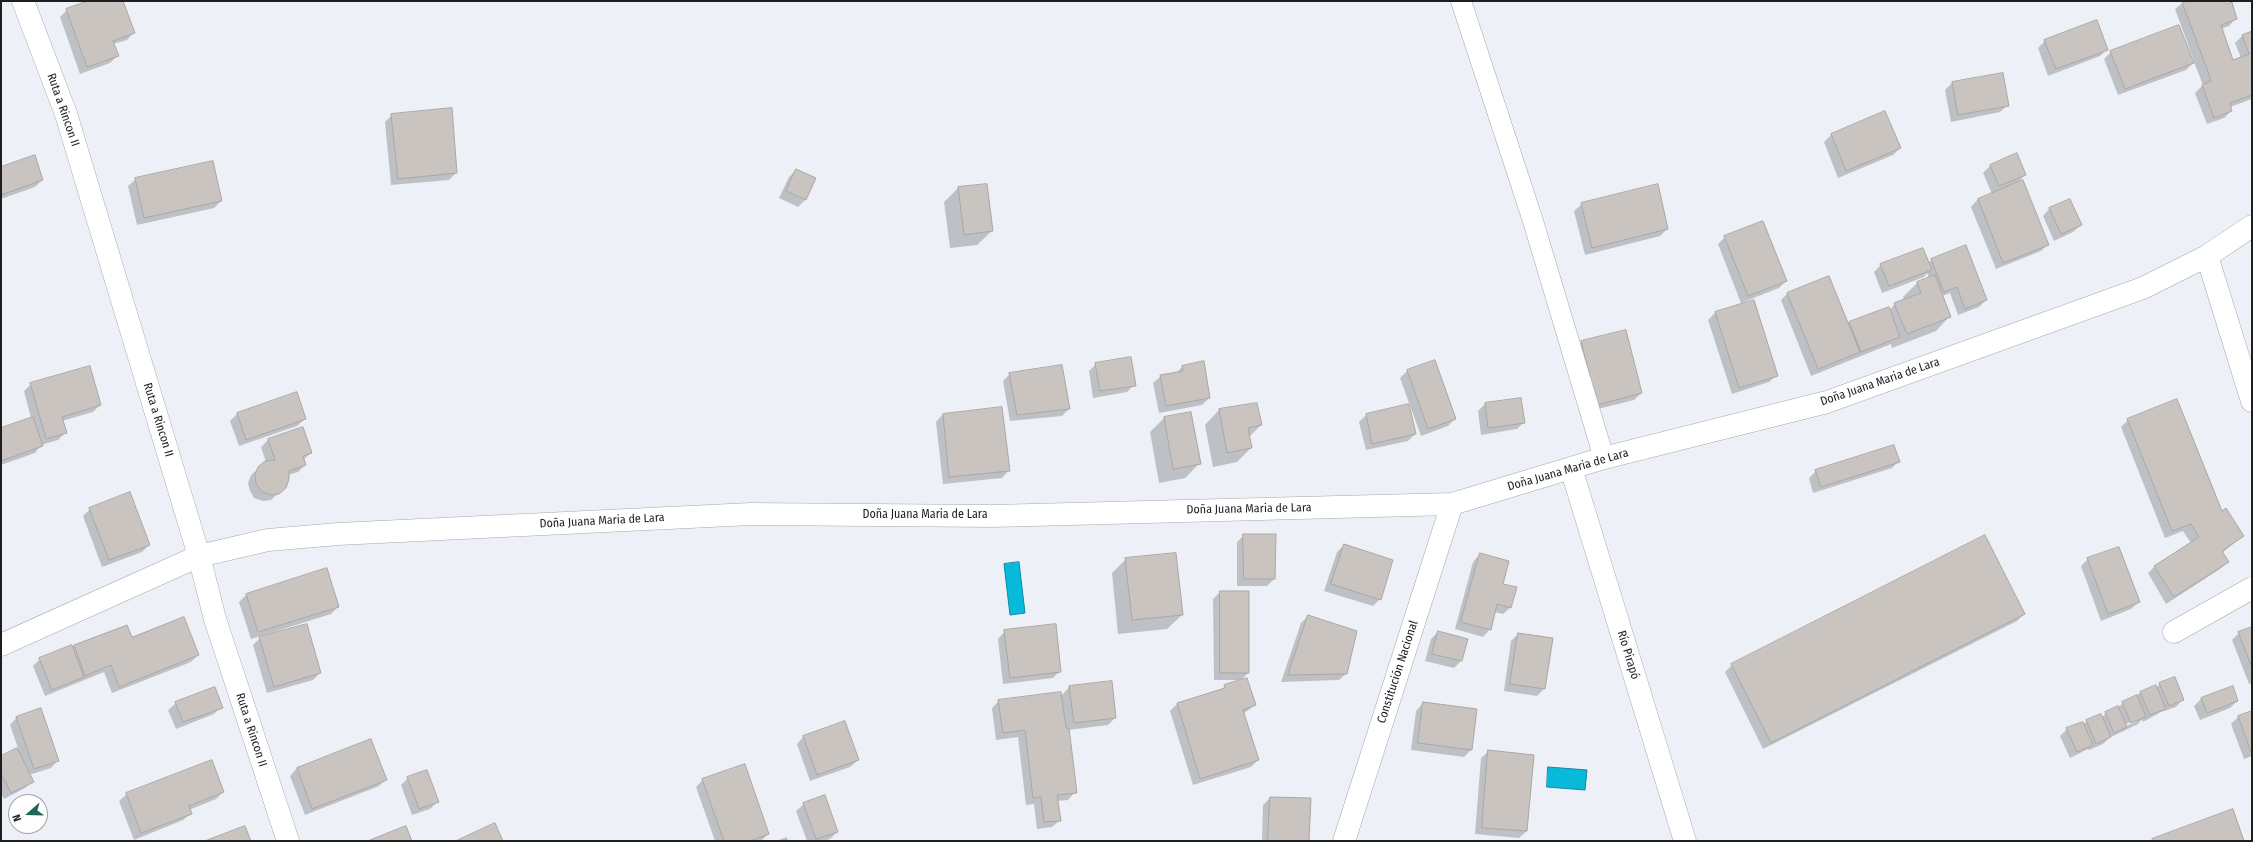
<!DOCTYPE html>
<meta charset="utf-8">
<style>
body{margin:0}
#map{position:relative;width:2253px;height:842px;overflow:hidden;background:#edf1f7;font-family:"Fira Sans Condensed",sans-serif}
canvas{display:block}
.frame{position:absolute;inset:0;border:2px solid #1c1e20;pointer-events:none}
.north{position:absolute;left:8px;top:794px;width:40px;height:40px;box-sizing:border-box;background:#fefefe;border:1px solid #a4a4a5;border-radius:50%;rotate:250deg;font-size:11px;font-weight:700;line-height:16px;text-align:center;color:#1c1e20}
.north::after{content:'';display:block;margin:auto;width:14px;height:18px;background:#1f6659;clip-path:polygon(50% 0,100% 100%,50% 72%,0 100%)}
</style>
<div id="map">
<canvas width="2253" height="842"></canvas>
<div class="frame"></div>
<div class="north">N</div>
</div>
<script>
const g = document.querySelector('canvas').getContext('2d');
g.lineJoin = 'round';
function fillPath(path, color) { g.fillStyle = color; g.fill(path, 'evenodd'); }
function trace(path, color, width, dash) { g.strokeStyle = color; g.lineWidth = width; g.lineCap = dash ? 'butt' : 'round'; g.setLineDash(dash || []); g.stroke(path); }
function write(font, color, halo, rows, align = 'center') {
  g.font = font + ' "Fira Sans Condensed",sans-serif'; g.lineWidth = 3; g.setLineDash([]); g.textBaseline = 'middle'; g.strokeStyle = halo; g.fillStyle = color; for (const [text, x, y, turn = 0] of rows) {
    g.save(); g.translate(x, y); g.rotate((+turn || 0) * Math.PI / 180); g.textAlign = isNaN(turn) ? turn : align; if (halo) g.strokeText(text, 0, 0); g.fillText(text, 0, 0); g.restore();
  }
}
const water = new Path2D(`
 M1019 562 1025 613 1010 615 1004 564Z
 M1548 767 1587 770 1585 790 1547 787Z`);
const shadow = new Path2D(`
 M91 1H122L134 32 127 40 113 44 117 56 110 63 80 74 60 17 67 10Z
 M2185 1H2224L2236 18 2229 26 2221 29 2233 61 2241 58 2235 43 2242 36 2252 32V99L2230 107 2231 111 2224 118 2207 124 2195 93 2203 85 2194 62 2186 70 2118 95 2104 59 2111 52 2194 61 2175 9Z
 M2045 41 2107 49 2100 56 2048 76 2038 48Z
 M2002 74 2008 105 2000 112 1951 122 1945 90 1952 83Z
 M1885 113 1900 148 1893 155 1838 178 1824 142 1831 135Z
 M392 115 456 173 449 180 391 185 385 122Z
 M1990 166 2025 175 2015 185 2048 244 2041 251 1996 269 1971 207 1978 199 1992 194 1983 173Z
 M1 168 42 180 35 187 1 199Z
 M796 170 815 179 805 200 798 207 779 198 789 177Z
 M136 179 221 201 214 208 137 225 128 186Z
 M958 188 992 231 977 245 950 248 944 202Z
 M1582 204 1667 229 1660 236 1585 255 1574 211Z
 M2050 208 2081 225 2073 232 2054 241 2043 216Z
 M1725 237 1786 281 1779 288 1741 303 1718 244Z
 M1932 260 1986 300 1979 307 1958 315 1950 293 1942 296 1950 316 1936 331 1892 348 1891 344 1811 376 1781 300 1788 293 1847 324 1888 308 1889 310 1895 304 1904 300 1903 297 1917 283 1929 278 1927 273 1924 277 1882 293 1874 272 1881 265 1928 263Z
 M1753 301 1777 375 1769 382 1732 394 1708 320 1715 313Z
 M1582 342 1641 393 1634 400 1590 411 1574 349Z
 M1434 361 1455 419 1448 426 1421 436 1400 378 1407 371Z
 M1203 363 1209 398 1202 405 1159 413 1153 383 1161 376 1176 373 1182 367Z
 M1096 364 1134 385 1127 392 1093 398 1089 371Z
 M1010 374 1069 409 1062 416 1010 421 1003 381Z
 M31 384 100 405 93 412 62 421 65 433 58 440 41 445 35 453 1 465V429L31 418 24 391Z
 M1520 399 1524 422 1517 429 1481 435 1478 411 1485 404Z
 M1001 409 1009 470 1002 478 943 484 936 422 943 414Z
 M1219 410 1261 425 1249 437 1251 448 1237 462 1213 467 1205 425Z
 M237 414 305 419 297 426 239 446 230 421Z
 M1366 415 1415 434 1408 441 1366 450 1359 422Z
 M1164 418 1199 464 1185 478 1159 483 1150 432Z
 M2128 420 2243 536 2222 553 2228 562 2220 569 2166 604 2148 573 2155 566 2191 543 2183 531 2165 538 2121 427Z
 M268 440 311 453 303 460 305 465 298 472 288 475 285 487 271 500 263 501 254 498 250 491 248 483 251 475 266 462 261 447Z
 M1899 461 1892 468 1813 493 1809 478 1816 471Z
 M90 509 149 545 142 552 102 567 83 516Z
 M1244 535 1274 579 1267 586H1237V542Z
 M1344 545 1380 599 1373 606 1324 591 1337 552Z
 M1480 554 1502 585 1511 607 1503 614 1494 612 1490 629 1483 637 1455 629 1473 562Z
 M1126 559 1182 615 1167 629 1118 634 1112 573Z
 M2088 559 2139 602 2131 609 2101 621 2081 566Z
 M326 570 338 607 331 614 251 639 239 602 246 595Z
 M1220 592 1248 673 1241 680H1214L1213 599Z
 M2024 614 2017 621 1763 749 1725 672 1732 665Z
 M1308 616 1347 673 1339 680 1281 682 1301 623Z
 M127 626 131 639 198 655 191 662 112 693 104 672 45 696 33 666 40 659Z
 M2252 628V683L2249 684 2232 640 2239 633Z
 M1005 631 1060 671 1053 678 1003 684 998 639Z
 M1438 632 1461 661 1454 668 1425 661 1431 639Z
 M1518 634 1544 689 1537 696 1504 691 1511 641Z
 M260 638 320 673 313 680 267 693 253 645Z
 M2160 684 2183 699 2176 707 2161 712 2143 722 2142 719 2138 724 2109 738 2103 744 2089 750 2088 749 2070 758 2060 736 2067 729 2101 717 2140 693 2156 688ZM2138 719V721L2126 726V724Z
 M1225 686 1255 705 1243 714 1258 760 1251 767 1193 785 1170 711 1177 704 1221 690Z
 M1069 687 1115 718 1108 725 1068 730 1075 792 1068 800 1057 801 1060 820 1052 827 1037 829 1034 804 1026 805 1018 737 996 740 992 708 999 701 1061 696Z
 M2232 687 2237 701 2230 708 2200 720 2194 706 2201 699Z
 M176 703 221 707 214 714 176 729 168 710Z
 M1423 703 1471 750 1464 757 1411 750 1416 711Z
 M2252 712V756L2244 759 2231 724 2238 717Z
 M17 717 58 760 51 768 29 775 32 781 25 788 4 799 1 793V757L18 748 10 725Z
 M804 736 858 760 850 767 810 781 797 744Z
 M371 740 386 779 379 786 305 815 290 776 297 768Z
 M1489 751 1527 831 1519 838 1475 834 1481 758Z
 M408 778 437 802 430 809 412 815 401 785Z
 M703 780 768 834 761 841H715L696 787Z
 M223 792 216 799 189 810 191 813 183 820 134 840 119 801 127 794Z
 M1270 798 1308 841H1262L1263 805Z
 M804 804 837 832 830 839 823 841H807L796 811Z
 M787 837 788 841H776Z`);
const building = new Path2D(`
 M88 1H123L135 33 113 41 119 56 87 67 66 9Z
 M2182 1H2225L2226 4 2232 2 2237 19 2221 25 2233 60 2249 54 2242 35 2252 31V95L2230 103 2232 111 2214 118 2202 85 2211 81Z
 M2097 20 2108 50 2056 69 2044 40Z
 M2179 25 2194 63 2125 89 2110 51Z
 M2003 73 2009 106 1958 115 1952 82Z
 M452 108 457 173 398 179 391 114Z
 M1885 111 1901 148 1846 171 1831 134Z
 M2017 153 2026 175 1999 186 1990 165Z
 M35 155 43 180 1 195V167Z
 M213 161 222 201 144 218 135 178Z
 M796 169 816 178 806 200 786 191Z
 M2023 180 2049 245 2003 263 1978 199Z
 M987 184 993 231 964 235 958 187Z
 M1658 184 1668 229 1592 248 1581 203Z
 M2070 199 2082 225 2061 234 2049 208Z
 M1763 221 1787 281 1748 296 1724 236Z
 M1966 245 1987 300 1965 309 1957 287 1944 292 1931 259Z
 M1923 248 1932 270 1889 286 1880 264Z
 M1935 275 1951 317 1907 334 1894 303 1921 293 1917 282Z
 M1829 276 1860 352 1818 369 1787 293Z
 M1754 300 1778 376 1739 388 1715 312Z
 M1889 307 1900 337 1861 352 1849 322Z
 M1626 330 1642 393 1597 405 1581 341Z
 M1131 357 1136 386 1100 391 1095 363Z
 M1435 360 1456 419 1428 429 1407 370Z
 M1204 361 1210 398 1166 406 1160 375 1183 371 1182 366Z
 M1062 365 1070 409 1017 415 1009 373Z
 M90 366 101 405 62 417 67 433 46 439 30 383Z
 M297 392 306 419 246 440 237 413Z
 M1521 398 1525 423 1488 428 1485 403Z
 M2177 399 2222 511 2226 508 2244 536 2222 551 2229 562 2174 597 2154 566 2199 537 2191 524 2172 531 2127 419Z
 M1257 403 1262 425 1248 428 1252 448 1227 453 1219 409Z
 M1409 404 1416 434 1372 444 1366 414Z
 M1002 407 1010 471 949 477 943 414Z
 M1191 412 1201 464 1173 469 1164 417Z
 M33 417 43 446 1 461V428Z
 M303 427 312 453 303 456 306 465 289 471V479L286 488 279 494 270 495 261 491 256 484 255 475 258 467 265 461 275 460 268 439Z
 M1894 445 1900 462 1821 487 1815 470Z
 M130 492 150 545 109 560 89 508Z
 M1243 534H1276L1275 579H1244Z
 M1985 535 2025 614 1771 743 1731 664Z
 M1344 544 1393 560 1381 600 1331 584Z
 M2119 547 2140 602 2108 614 2087 558Z
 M1176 553 1183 615 1132 620 1125 558Z
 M1480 553 1509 561 1503 584 1517 587 1511 608 1497 604 1491 630 1461 622Z
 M327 568 339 607 258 632 246 594Z
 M1220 591H1249V673H1220Z
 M1308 615 1357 631 1347 674 1288 675Z
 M184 617 199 655 119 687 111 665 85 676 74 645 127 625 132 637Z
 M307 624 321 673 274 687 259 637Z
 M1056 624 1061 672 1010 678 1004 630Z
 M2252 627V668L2238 632Z
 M1438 631 1468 639 1462 661 1432 654Z
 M1518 633 1553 638 1545 689 1510 684Z
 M72 645 84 677 52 690 39 658Z
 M2175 677 2184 700 2169 706 2159 683Z
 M1247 678 1256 705 1243 710 1259 760 1200 779 1177 703 1225 688 1224 685Z
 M1112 681 1116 718 1074 723 1069 686Z
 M2156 685 2166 709 2150 715 2140 692Z
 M2233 686 2238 701 2207 713 2201 698Z
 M215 687 223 708 183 722 175 702Z
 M1061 692 1066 728H1069L1077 793 1057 795 1061 821 1044 822 1041 797 1033 798 1025 730 1003 733 998 700Z
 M2137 695 2146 717 2131 723 2122 702Z
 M1423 702 1477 709 1472 750 1418 743Z
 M2118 706 2127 727 2114 733 2105 712Z
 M41 708 59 761 34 769 16 717Z
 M2252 711V752H2251L2238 716Z
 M2101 714 2111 737 2096 744 2086 720Z
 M845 721 859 760 817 775 803 736Z
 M2083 722 2093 745 2077 752 2066 728Z
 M371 739 387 780 312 809 297 768Z
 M17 748 34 782 11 793 1 773V756Z
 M1488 750 1534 755 1527 831 1482 828Z
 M212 760 224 792 189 806 192 814 141 833 126 793Z
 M745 764 769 834 750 841H724L702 779Z
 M427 770 439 802 419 809 407 777Z
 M825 795 838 832 816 839 803 803Z
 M1270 797 1311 798 1309 841H1268Z
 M2233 809 2244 841H2153L2152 839Z
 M495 823 503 841H456Z
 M245 826 251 841H205Z
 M406 826 412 841H368Z`);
const lane = new Path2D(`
 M1461 1 1533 221 1604 458`);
const street = new Path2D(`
 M2207 256 2252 401
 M1571 468 1685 841
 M2174 632 2252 588
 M1 645 199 556 268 540 338 534 751 514 993 516 1452 504 1604 458 1827 402 2143 288 2207 256 2252 226
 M1344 841 1452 504`);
const secondary = new Path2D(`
 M23 1 66 114 199 556 215 619 288 841`);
const streetNames = [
 ["Ruta a Rincon II",63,110,71],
 ["Doña Juana Maria de Lara",1880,382,-19],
 ["Ruta a Rincon II",158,420,73],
 ["Doña Juana Maria de Lara",1568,470,-16],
 ["Doña Juana Maria de Lara",1249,509,-1],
 ["Doña Juana Maria de Lara",925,515],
 ["Doña Juana Maria de Lara",602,521,-3],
 ["Río Pirapó",1628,655,73],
 ["Constitución Nacional",1398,672,-72],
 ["Ruta a Rincon II",251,730,72]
];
fillPath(water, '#09b9da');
trace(water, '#0f8aa2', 1);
fillPath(shadow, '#0003');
fillPath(building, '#cac4c0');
trace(building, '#aba6a2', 1);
trace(lane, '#a4a8ad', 21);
trace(street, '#a4a8ad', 23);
trace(secondary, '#a4a8ad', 23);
trace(lane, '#fff', 20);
trace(street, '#fff', 22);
trace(secondary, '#fff', 22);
write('12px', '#1c1e20', '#fefefe', streetNames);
</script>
